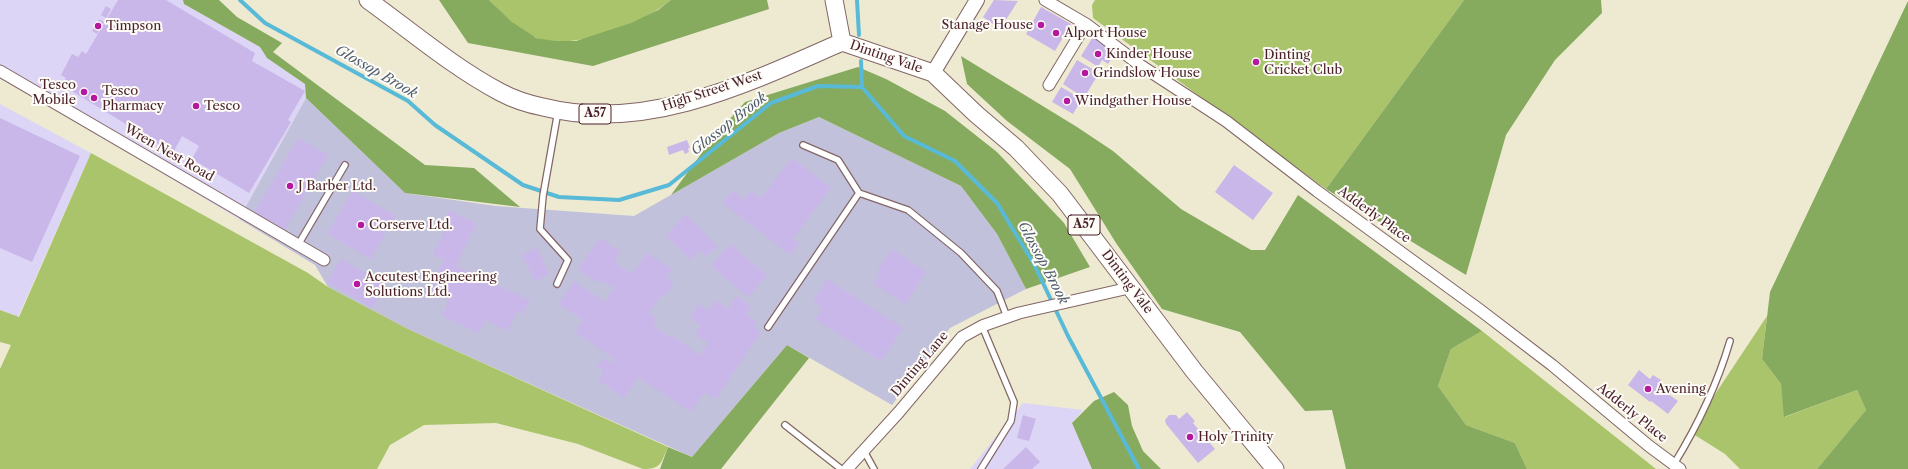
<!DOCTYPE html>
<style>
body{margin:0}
canvas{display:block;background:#eeead2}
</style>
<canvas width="1908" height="469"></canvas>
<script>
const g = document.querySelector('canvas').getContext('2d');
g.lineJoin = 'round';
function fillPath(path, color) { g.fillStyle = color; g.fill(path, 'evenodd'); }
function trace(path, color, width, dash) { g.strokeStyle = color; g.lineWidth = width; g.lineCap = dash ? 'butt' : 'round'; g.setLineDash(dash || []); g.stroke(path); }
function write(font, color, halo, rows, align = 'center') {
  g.font = font + ' "Libre Caslon Text",serif'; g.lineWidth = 4; g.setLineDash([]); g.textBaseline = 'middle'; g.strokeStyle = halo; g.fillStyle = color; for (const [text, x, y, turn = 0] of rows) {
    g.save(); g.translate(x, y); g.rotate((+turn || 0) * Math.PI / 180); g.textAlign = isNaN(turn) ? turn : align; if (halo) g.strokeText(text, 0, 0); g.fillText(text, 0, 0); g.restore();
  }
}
const built = new Path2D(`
 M0 0H183L184 4 260 47 267 58 305 84 306 98 239 219 0 77Z
 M0 104 91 153 18 317 0 310Z
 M1023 403 1083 410 1072 423 1092 469H970Z`);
const industrial = new Path2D(`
 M306 98 405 193 496 206 634 216 779 133 819 117 961 186 997 234 1026 289 950 328 892 405 787 345 692 457 410 330 328 287 315 265 239 219Z`);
const green = new Path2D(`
 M489 0H671C641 24 575 51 537 38 520 33 502 12 489 0Z
 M1095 0H1464L1326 189 1093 18 1092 5Z
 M91 153 308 273 328 287 410 330 668 447C661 462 662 469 643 469L578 444 496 423 424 425 390 445 377 469H0V369L11 345 0 342V310L19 317Z
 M1767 316 1762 359 1781 384 1785 417 1857 390 1866 410 1817 469H1740L1725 454 1690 432Z
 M1482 331 1656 469H1527L1515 443 1466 425 1438 386 1451 349Z`);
const forest = new Path2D(`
 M183 0H219L237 17 282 43 273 52 425 165 474 168 520 207 405 193 306 98 305 84 267 58 260 47 184 4Z
 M439 0H489L512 22 536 38 555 41H576L631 23 658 10 671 0H767L769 9 593 66 468 43Z
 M1464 0H1601L1602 13 1555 60 1506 135 1466 275 1326 189Z
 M1908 1V469H1817L1866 410 1857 390 1784 417 1781 384 1762 359 1770 292Z
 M961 56 1077 127 1113 151 1181 209 1251 250H1265L1298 195 1482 331 1451 349 1438 386 1466 425 1515 443 1527 469H1346L1332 410 1305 411 1240 332 1162 309 1116 243 1070 169 1007 121 967 84Z
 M858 67 886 79 945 111 997 152 1064 223 1090 267 1026 289 997 234 961 186 819 117 779 133 671 195 712 139 745 102Z
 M787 345 809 358 721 469H660L668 447 692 457Z
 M1114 392 1128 405 1132 426 1143 451 1161 469H1092L1072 423 1094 401Z`);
const stream = new Path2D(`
 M240 0 265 23 408 101 435 125 523 185 559 197 619 200 669 185 771 103 818 86 862 87 904 136 955 161 997 203 1034 264 1068 336 1139 469
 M857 0 859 35
 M861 61 862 87`);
const building = new Path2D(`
 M118 0H166L255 53 252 61 305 91 288 120 291 122 249 193 192 159 199 146 182 136 173 153 62 85 66 78 61 75 72 54 78 57 82 51 86 54Z
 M994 0 1018 1 1000 29 983 17Z
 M106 6 111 9 106 18 101 15Z
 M1041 7 1071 24 1055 51 1026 34Z
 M99 19 104 22 97 34 92 31Z
 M1094 35 1116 51 1108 64 1102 60 1098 67 1081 56Z
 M1077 60 1099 73 1084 98 1063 84Z
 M1061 87 1082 99 1073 114 1052 102Z
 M0 118 80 156 32 262 0 248Z
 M298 138 328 155 282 234 252 217Z
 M687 140 690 148H688L689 152 685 154 683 150 669 155 667 147Z
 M792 158 831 188 792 239 799 244 790 255 723 203 733 191 744 200 751 191 761 198Z
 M1234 165 1273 193 1253 220 1215 192Z
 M353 191 396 216 370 259 327 233Z
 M448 210 476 223 456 266 530 300 523 314 517 311 508 331 485 320 479 333 442 316 449 300 430 291 444 260 433 255 448 223 444 221Z
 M686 214 717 247 706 256 700 250 690 260 666 235Z
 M600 238 620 252 614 262 632 274 647 253 672 269 666 278 674 283 665 296 662 294 649 313 658 319 653 326 671 338 672 336 700 355 708 343 695 334 701 326 690 318 699 304 709 311 716 301 728 309 736 296 751 306 746 314 757 322 754 327 761 332 716 399 705 392 691 412 638 377 624 398 598 380 604 371 597 367 604 358 612 363 615 359 575 332 583 320 559 304 574 281 605 302 614 288 601 280 599 283 578 270Z
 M730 244 767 275 748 297 711 266Z
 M537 247 549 274 535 281 522 255Z
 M892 249 926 272 905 304 874 284 880 274 877 272Z
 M341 259 386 285 372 308 327 282Z
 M827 279 903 328 881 361 815 319 823 308 813 302Z
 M1639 370 1650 379 1653 375 1661 380 1657 386 1678 401 1668 414 1651 401 1650 402 1628 385Z
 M1187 412 1195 421 1193 423 1215 449 1198 463 1166 424 1165 420 1169 415H1176L1179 419Z
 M1023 415 1036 419 1029 441 1017 438Z
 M1026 447 1040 462 1032 469H1003Z`);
const service = new Path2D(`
 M803 145 838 160 859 193
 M298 245 345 165
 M557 284 568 260 540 229 543 196 558 111
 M768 327 859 193 908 210 961 253 997 291 1007 317
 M785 425 841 469
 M864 451 874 469
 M1674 464C1698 425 1717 385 1730 341
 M981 469 1011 421 1014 402 982 326`);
const minor = new Path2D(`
 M1045 0 1086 24 1140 65 1226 121 1317 191 1480 310 1552 365 1649 446 1680 469
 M0 71 324 260
 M1049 85 1086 24
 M847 469 899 412 962 337 982 326 1019 313 1129 288`);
const tertiary = new Path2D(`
 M933 73 977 0`);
const primary = new Path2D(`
 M368 0C411 31 453 67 500 92 513 99 528 104 543 107 646 133 749 83 842 42
 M834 0 842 42
 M842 42 933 73 976 114 1016 148 1060 194 1194 371 1275 469`);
const markers = [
 [1041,25,4,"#b5179e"],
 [98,26,4,"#b5179e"],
 [1056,33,4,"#b5179e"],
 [1098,54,4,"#b5179e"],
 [1256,62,4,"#b5179e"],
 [1085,73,4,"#b5179e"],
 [84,92,4,"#b5179e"],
 [94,98,4,"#b5179e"],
 [1067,101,4,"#b5179e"],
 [196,106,4,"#b5179e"],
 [290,186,4,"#b5179e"],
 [361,225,4,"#b5179e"],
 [357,284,4,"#b5179e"],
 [1648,389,4,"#b5179e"],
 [1190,437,4,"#b5179e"]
];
const shields = [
 [595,114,32],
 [1084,225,32]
];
const shieldNames = [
 ["A57",595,114],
 ["A57",1084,225]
];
const poiNames = [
 ["Stanage House",1033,25,"right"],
 ["Timpson",106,26],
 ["Alport House",1064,33],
 ["Kinder House",1106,54],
 ["Dinting",1264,55],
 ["Cricket Club",1264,70],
 ["Grindslow House",1093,73],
 ["Tesco",76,85,"right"],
 ["Mobile",76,100,"right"],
 ["Tesco",102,91],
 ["Pharmacy",102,106],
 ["Windgather House",1075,101],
 ["Tesco",204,106],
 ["J Barber Ltd.",298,186],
 ["Corserve Ltd.",369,225],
 ["Accutest Engineering",365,277],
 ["Solutions Ltd.",365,292],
 ["Avening",1656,389],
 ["Holy Trinity",1198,437]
];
const streetNames = [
 ["Dinting Vale",886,57,19],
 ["High Street West",712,91,-18],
 ["Wren Nest Road",169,153,30],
 ["Adderly Place",1374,215,36],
 ["Dinting Vale",1127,282,53],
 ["Dinting Lane",920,364,-50],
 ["Adderly Place",1632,413,39]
];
const waterNames = [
 ["Glossop Brook",376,72,30],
 ["Glossop Brook",729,124,-38],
 ["Glossop Brook",1043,263,62]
];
fillPath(built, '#ddd5f6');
fillPath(industrial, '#c2c1dc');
fillPath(green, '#a9c46a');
fillPath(forest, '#86aa5e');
trace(stream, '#58bad6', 4);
fillPath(building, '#cab7e9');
trace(service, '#836665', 8);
trace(minor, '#836665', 13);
trace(tertiary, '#836665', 16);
trace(primary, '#836665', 19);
trace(service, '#fff', 5.5);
trace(minor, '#fff', 11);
trace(tertiary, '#fff', 14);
trace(primary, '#fff', 17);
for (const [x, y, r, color] of markers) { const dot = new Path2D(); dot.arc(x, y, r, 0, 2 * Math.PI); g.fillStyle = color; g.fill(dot); trace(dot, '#fdfcf7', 1.5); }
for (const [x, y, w] of shields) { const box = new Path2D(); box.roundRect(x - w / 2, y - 10, w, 20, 3); g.fillStyle = '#fdfcf7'; g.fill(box); trace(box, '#4a1f2b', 1); }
write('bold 12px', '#4a1f2b', null, shieldNames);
write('13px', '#4a1f2b', '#fdfcf7', poiNames, 'left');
write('13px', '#4a1f2b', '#fdfcf7', streetNames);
write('italic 14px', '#505d6f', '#fdfcf7', waterNames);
</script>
